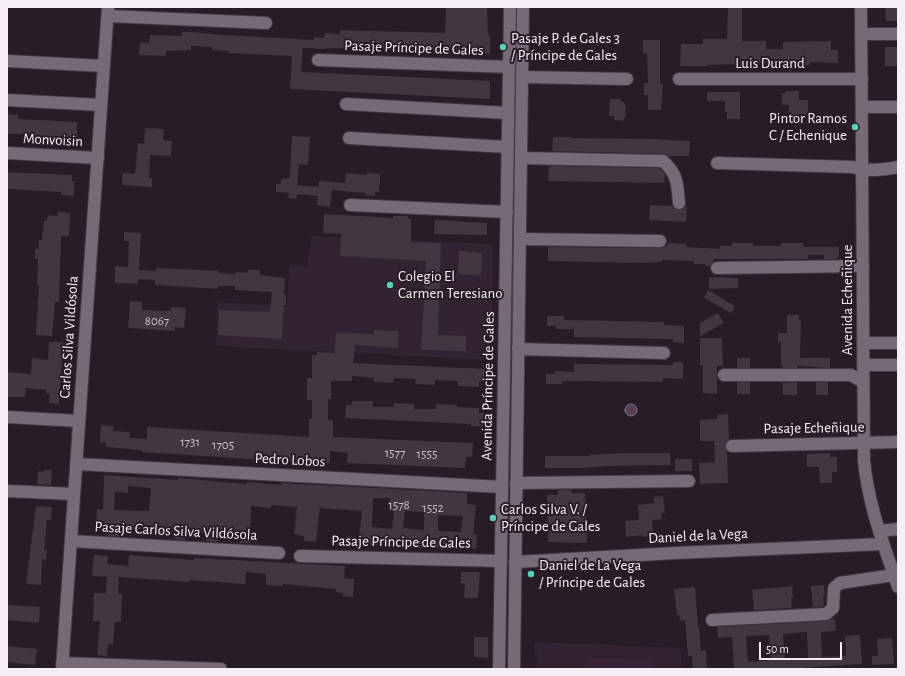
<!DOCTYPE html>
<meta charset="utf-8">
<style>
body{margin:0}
#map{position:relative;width:905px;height:676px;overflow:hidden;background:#281d27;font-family:"Alegreya Sans",sans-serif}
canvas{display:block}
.frame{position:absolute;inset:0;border:8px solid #f6eef5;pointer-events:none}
.scale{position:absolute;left:759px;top:642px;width:83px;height:18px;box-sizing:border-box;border:2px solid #f6eef5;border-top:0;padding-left:5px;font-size:12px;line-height:14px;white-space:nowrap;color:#f6eef5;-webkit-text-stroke:3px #281d27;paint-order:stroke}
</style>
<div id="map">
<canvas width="905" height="676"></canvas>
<div class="frame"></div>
<div class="scale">50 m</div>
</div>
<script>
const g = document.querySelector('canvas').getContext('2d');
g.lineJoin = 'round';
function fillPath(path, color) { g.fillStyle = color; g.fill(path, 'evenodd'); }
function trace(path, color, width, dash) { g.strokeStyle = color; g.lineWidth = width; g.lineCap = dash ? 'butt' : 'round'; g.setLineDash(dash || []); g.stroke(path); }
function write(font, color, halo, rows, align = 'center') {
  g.font = font + ' "Alegreya Sans",sans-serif'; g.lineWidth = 4; g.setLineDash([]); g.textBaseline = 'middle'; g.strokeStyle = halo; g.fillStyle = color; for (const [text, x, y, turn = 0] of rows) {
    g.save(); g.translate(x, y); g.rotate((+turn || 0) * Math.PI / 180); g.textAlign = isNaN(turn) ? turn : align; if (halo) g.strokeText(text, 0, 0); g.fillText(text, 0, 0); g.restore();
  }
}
const built = new Path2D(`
 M311 236 493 244 492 360 216 346 217 302 287 306 289 265 308 267Z
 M534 642 681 648V669H534L537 664V654L534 653Z`);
const green = new Path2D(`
 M586 657 653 660V669H585Z`);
const water = new Path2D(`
 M625 410a6 6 0 1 1 12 0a6 6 0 1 1-12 0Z`);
const building = new Path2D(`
 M446 7H487L488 36H490V54L397 49 326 48V49L303 48 301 72 490 81V99L290 89 292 56 229 53V51L212 50V47L191 46V50L166 51V56L139 55 140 42 149 43 150 35 182 36V32H191L223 35 314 40V37L324 38 325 33 340 34V30L445 33Z
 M728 7H742V41H766V49H783V42L831 41V50H838V63L810 62V65H773V63L707 65V66H680L681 44H703V39H727Z
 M885 7H898V21H886Z
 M643 40H660V84H663L661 110H648V95H644V83H648L647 53H643Z
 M885 47H898V66H885Z
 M785 91H799V100H808V114H799V119H789V105H782V93H785Z
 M707 92H740V119H727V112H725V101H707Z
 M610 99H621V102H624V104L626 105 625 118H624V121L614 120V116H609Z
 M7 114 18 115V119L77 122V139L25 137V134H7Z
 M145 128 164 129 163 140 172 141 171 156 150 155 149 178H152V187L122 185 123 173 135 174 138 143 144 144Z
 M292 136 310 137 308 165 299 164 297 185 319 187V181L345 183 346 173 366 175 367 173 380 174V186L379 185V192H375V196L365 195 366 193 332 190 330 207 317 205 318 196 297 194 296 199 288 198 289 193 276 192V184H281V179H286V178H290Z
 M553 137H570V138L651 139 690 141 689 156H668L663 154 552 151Z
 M552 166 660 168 665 174 664 183 548 181 549 167Z
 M7 172 72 175V181H74V196L61 195V192L45 191 7 189Z
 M650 205 672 206 676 210H679L687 207 686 222 649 220Z
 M58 212 70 213 69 236H61L59 302H55L52 336 36 335 39 286H37L38 259H35V249H39V240H42L44 221H47L48 215 58 216Z
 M324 214 393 218V216H408V219H411V242L441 243 438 335 466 336V351L421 350 426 261 340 256 341 234 323 233Z
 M435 220 487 223V235L434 234Z
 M124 232 141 233 139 270 156 271V268L179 269 219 271V273L235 274 236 272 247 273 248 270H260V275L285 278 284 294H286V305H284L282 339 218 335 219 310 270 312 272 292 235 290V286H218V289L155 285V280L138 279V284L115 283V266L128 267 129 241H124Z
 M668 243 686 244V247L720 249V246H732V243H753V246H781V243H803V247H839V257H837V259H824V255H808V259H714L710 266H706V264H694V261L662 260V262L641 263 548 261V247L660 248 668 245Z
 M459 251 482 253 481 275 458 274Z
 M709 277 738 278V288L709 289Z
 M708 290 735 306 731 313 704 298Z
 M130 301 142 302V310L171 311V307L186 308 184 328 175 327V331L128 328Z
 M718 313 724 323 700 336V323Z
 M787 315H799V320H801L800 358H830V368L797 366V368H783V366H781V342H778V333H787Z
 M547 316H564V320L664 322V325L684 326V343L673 342V339L574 337V329H556V326H547Z
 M374 330 399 331 398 348 355 345 353 363 485 369V382H479V387L458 386V381L435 380V385L415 384 416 379 394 378 393 383 374 382V378L352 376V381H331V399H328V420H333V437L473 443 472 457H466L465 468 347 463 348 453 330 451V463L296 461V462L142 452V450L106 447V443L100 442 101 425 113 426V431L130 432 129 438 147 439V427L309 437V419H312V400H307V378H312V355H317V352L335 353 336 333 374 334Z
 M700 338H722L723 366H717V394L703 393V365H700Z
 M49 342H63L59 404 49 403 50 394 46 393V390L26 388 25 397H7V372L31 374 32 358 48 360Z
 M737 358H750V368H737Z
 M673 362H683V379L663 378V382L562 381V384H546V374H555V371L574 372V364L673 365Z
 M737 382H750V394H737Z
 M797 382V395H783V383Z
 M816 382H828V395H816Z
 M352 401H373V407H394V403L414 404V409H436V404L457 405V407L479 408V413H485V426H471V424L345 418 346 405H352Z
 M728 414 729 439 726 442 725 446 727 451 728 483 700 484 699 463 715 462 714 441H700V420L717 419V415Z
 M626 453H670L671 465 606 466 583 468H545V456H589V455Z
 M830 453V457H837V472H832V483H820L819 467H807V454Z
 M675 459H692V471H675Z
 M44 470H52L51 485 37 484 38 471 43 472Z
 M104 475 178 480V478L246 484 247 482 281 485V483L467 493V504L476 505 473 535H477L476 549 448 546V549L436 548V544L414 543 413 547 401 546 402 541 383 539 382 546 370 545V540L359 539 362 511 320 508 316 542 304 541V536L294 534 297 507 271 505V508L251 506 250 543H240V534H217V542L206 541V533L185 532V540L174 539 175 531H153V536L142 535V529L120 528V536H109V529H96L97 509 103 510ZM128 486 151 488 149 511 114 510 115 492 128 493ZM373 498H390L389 511H394L392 529 372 527ZM405 511 424 512V530L403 528ZM438 515 463 516 461 532 438 531Z
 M558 490H571L572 493H585L587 543 548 542 547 495H558Z
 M663 496 665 513H661L662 519 652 520 653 536 643 537V535L626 537 625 521 639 520 638 505 654 503V497Z
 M36 506 52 507 51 520H47L44 550H47L46 560 42 559 41 585 26 584Z
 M94 555 108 556 107 564 128 566 129 555 194 560V558L345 566 344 578 354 579 353 597 343 596V593L336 592V589L283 584V586L266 585V574L246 572 245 584 189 580V582L119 577 118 594H122L121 622H115L113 645 108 644 107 656 97 655 100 621H93L94 593H106L107 577 92 576Z
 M461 572H480L478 598H464L465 584 461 583Z
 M824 585 825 596H823L824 606 813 607 811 586Z
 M792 586 793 597 791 598 792 608 754 610 752 590Z
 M695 587 698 627H699L701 651 706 650 707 669H693L692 656H688L685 620 680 621 679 615H677L674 589Z
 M7 605 40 607 39 623 7 620Z
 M832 619H835L836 631 821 632 822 657 846 656 845 636 860 635 862 664 801 668 734 669 732 637 718 638 717 627 826 621ZM807 632 808 659 785 660 783 634ZM769 635 771 660 748 662 746 636Z
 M474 637H488V658L474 657Z
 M892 638 894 664 872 665V656H878L877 639Z
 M7 646 37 649 35 665 7 662Z`);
const street = new Path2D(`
 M108 16 266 23
 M861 34H898
 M318 60 509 67
 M7 61 104 66
 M522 77 627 79
 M679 79H862
 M7 100 101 105
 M346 104 508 113
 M862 107H898
 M349 138 508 147
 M7 153 98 158
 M521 158 663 161C678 175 677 183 679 203
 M717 163 853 167C868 172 883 170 898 167
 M350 205 507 212
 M520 239 660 241
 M717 268 863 266
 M863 343H898
 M518 349 664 353
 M863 365H898
 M724 375H851L863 382
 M7 417 79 421
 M732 446 898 442
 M77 464 502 487
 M516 483 689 481
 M7 491 74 494
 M879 531 898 529
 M71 541 279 553
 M300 556 501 561
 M515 562 675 553 883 544
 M712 620 826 614 833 608 834 588 840 583 894 575
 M62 663 221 669`);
const secondary = new Path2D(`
 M861 7 864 460C868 505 884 545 898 587
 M62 669 108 7
 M499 669 510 7
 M514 669 523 7`);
const markers = [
 [503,47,4,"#5dceb9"],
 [855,127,4,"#5dceb9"],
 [390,285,4,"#5dceb9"],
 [493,518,4,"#5dceb9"],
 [531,574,4,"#5dceb9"]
];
const numberNames = [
 ["8067",157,321],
 ["1731",190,442],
 ["1705",223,445],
 ["1577",395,453],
 ["1555",427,454],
 ["1578",399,505],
 ["1552",433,508]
];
const poiNames = [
 ["Pasaje P. de Gales 3",511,38],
 ["/ Príncipe de Gales",511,55],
 ["Pintor Ramos",847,118,"right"],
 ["C / Echenique",847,135,"right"],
 ["Colegio El",398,276],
 ["Carmen Teresiano",398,293],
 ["Carlos Silva V. /",501,509],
 ["Príncipe de Gales",501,526],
 ["Daniel de La Vega",539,565],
 ["/ Príncipe de Gales",539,582]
];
const streetNames = [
 ["Pasaje Príncipe de Gales",414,48,2],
 ["Luis Durand",770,63],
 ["Monvoisin",53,140,3],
 ["Avenida Echeñique",847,300,-90],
 ["Carlos Silva Vildósola",69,337,-86],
 ["Avenida Príncipe de Gales",488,386,-89],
 ["Pasaje Echeñique",814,428,-1],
 ["Pedro Lobos",290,460,3],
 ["Pasaje Carlos Silva Vildósola",176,531,3],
 ["Daniel de la Vega",698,536,-3],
 ["Pasaje Príncipe de Gales",401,542,1]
];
fillPath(built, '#332231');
fillPath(green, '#3a2238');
fillPath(water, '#583e56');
trace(water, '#877386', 1);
fillPath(building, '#423641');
trace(street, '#433a42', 14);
trace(secondary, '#433a42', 14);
trace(street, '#776976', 12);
trace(secondary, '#776976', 12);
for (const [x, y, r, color] of markers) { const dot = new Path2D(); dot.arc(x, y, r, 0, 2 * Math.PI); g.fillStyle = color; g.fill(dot); trace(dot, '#281d27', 1.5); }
write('13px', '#c9c0c8', null, numberNames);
write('15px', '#f6eef5', '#281d27', poiNames, 'left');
write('15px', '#f6eef5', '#281d27', streetNames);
</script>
